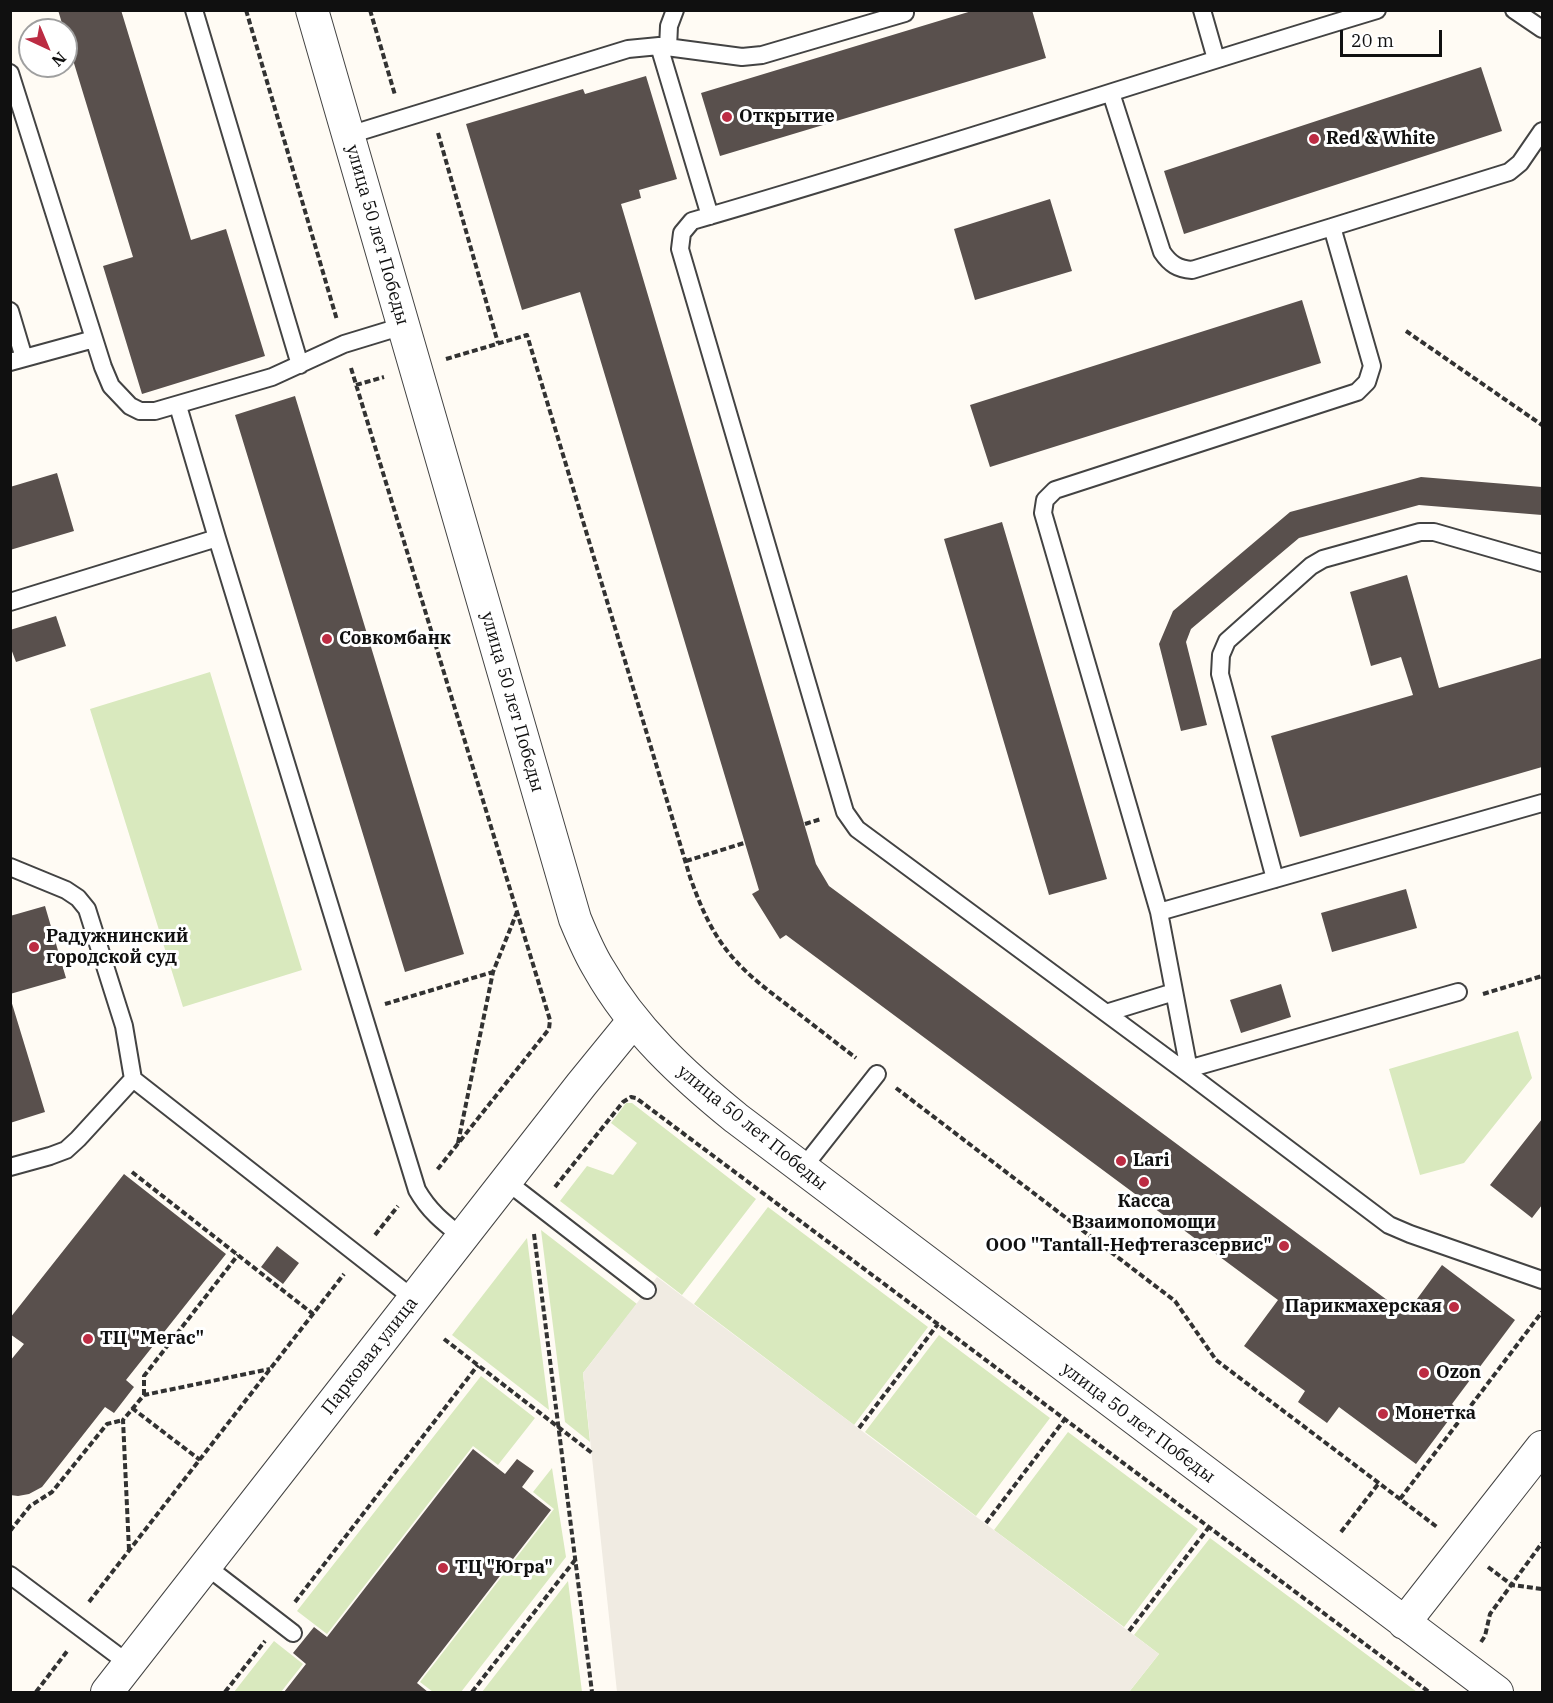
<!DOCTYPE html>
<meta charset="utf-8">
<style>
body{margin:0}
#map{position:relative;width:1553px;height:1703px;overflow:hidden;background:#fffbf4;font-family:"IBM Plex Serif",serif}
canvas{display:block}
.frame{position:absolute;inset:0;border:12px solid #101010;pointer-events:none}
.north{position:absolute;left:18px;top:18px;width:60px;height:60px;box-sizing:border-box;background:#fff;border:2px solid #9f9f9f;border-radius:50%;rotate:136deg;font-size:16px;font-weight:700;line-height:24px;text-align:center;color:#101010}
.north::after{content:'';display:block;margin:auto;width:21px;height:27px;background:#bc2c43;clip-path:polygon(50% 0,100% 100%,50% 72%,0 100%)}
.scale{position:absolute;left:1340px;top:30px;width:102px;height:27px;box-sizing:border-box;border:3px solid #101010;border-top:0;padding-left:8px;font-size:18px;line-height:21px;white-space:nowrap;color:#101010;-webkit-text-stroke:4px #fff;paint-order:stroke}
</style>
<div id="map">
<canvas width="1553" height="1703"></canvas>
<div class="frame"></div>
<div class="north">N</div>
<div class="scale">20 m</div>
</div>
<script>
const g = document.querySelector('canvas').getContext('2d');
g.lineJoin = 'round';
function fillPath(path, color) { g.fillStyle = color; g.fill(path, 'evenodd'); }
function trace(path, color, width, dash) { g.strokeStyle = color; g.lineWidth = width; g.lineCap = dash ? 'butt' : 'round'; g.setLineDash(dash || []); g.stroke(path); }
function write(font, color, halo, rows, align = 'center') {
  g.font = font + ' "IBM Plex Serif",serif'; g.lineWidth = 6; g.setLineDash([]); g.textBaseline = 'middle'; g.strokeStyle = halo; g.fillStyle = color; for (const [text, x, y, turn = 0] of rows) {
    g.save(); g.translate(x, y); g.rotate((+turn || 0) * Math.PI / 180); g.textAlign = isNaN(turn) ? turn : align; if (halo) g.strokeText(text, 0, 0); g.fillText(text, 0, 0); g.restore();
  }
}
const green = new Path2D(`
 M210 672 302 970 183 1007 90 709Z
 M1518 1031 1532 1078 1464 1163 1420 1175 1389 1069Z
 M626 1103H632L756 1199 682 1295 560 1201 587 1166 613 1175 637 1143 611 1123Z
 M768 1207 928 1327 854 1425 694 1304Z
 M541 1230 637 1304 583 1373 590 1442 565 1422Z
 M527 1238 549 1410 452 1335Z
 M939 1335 1050 1418 976 1516 865 1432Z
 M481 1376 535 1418 498 1465 473 1446 327 1634 297 1611Z
 M1068 1432 1198 1529 1124 1627 994 1530Z
 M552 1468 566 1557 461 1692H433L420 1682 554 1509 533 1492Z
 M1210 1538 1417 1692H1129L1159 1654 1134 1635Z
 M568 1581 582 1692H482Z
 M274 1641 303 1664 281 1692H234Z`);
const plaza = new Path2D(`
 M657 1277 1159 1654 1129 1692H617L583 1373Z`);
const building = new Path2D(`
 M58 10H121L191 240 226 229 265 356 142 394 103 266 133 257 66 37V30H64Z
 M975 10H1032L1046 58 720 156 701 93Z
 M1481 67 1502 131 1184 234 1164 171Z
 M646 76 677 179 639 190 641 198 621 204 816 864 829 886 1406 1314 1442 1265 1515 1320 1452 1404 1457 1409 1416 1464 1339 1407 1327 1423 1298 1402 1305 1391 1244 1346 1278 1300 786 935 780 939 752 894 759 890 580 292 522 310 466 124 583 89 585 94Z
 M1050 199 1072 271 975 300 954 229Z
 M1302 300 1321 363 990 467 970 405Z
 M295 396 464 954 405 972 235 415Z
 M57 473 74 531 10 550V487Z
 M1421 477 1542 487V515L1419 505 1299 538 1191 629 1186 642 1207 725 1181 731 1159 644 1173 611 1290 512Z
 M1002 522 1107 879 1049 895 944 539Z
 M1407 575 1439 688 1542 658V767L1300 837 1271 736 1413 695 1401 657 1371 666 1350 592Z
 M56 616 66 646 16 662 10 646V630Z
 M1406 889 1417 928 1332 952 1321 913Z
 M45 906 66 978 10 994V916Z
 M1281 984 1291 1017 1241 1033 1230 1000Z
 M10 997 45 1112 10 1123Z
 M1542 1119V1205L1532 1218 1490 1185Z
 M124 1174 226 1254 126 1380 134 1387 114 1413 105 1407 42 1487 29 1494 18 1496 10 1495V1361L24 1344 10 1334V1318Z
 M277 1246 299 1263 283 1284 261 1267Z
 M473 1449 505 1474 517 1459 534 1471 522 1487 551 1510 417 1683 428 1692H284L306 1664 293 1653 314 1627 327 1637Z`);
const path = new Path2D(`
 M246 10 337 320
 M370 10 395 95
 M438 133 498 343
 M1406 331 1542 425
 M446 359 527 335 690 877C699 902 709 927 725 948 743 972 766 989 790 1007 812 1024 834 1041 856 1058
 M351 368 550 1020 549 1029 437 1170
 M356 385 384 377
 M805 824 821 819
 M686 861 744 843
 M1483 994 1542 976
 M385 1004 493 972
 M896 1088 1175 1301 1216 1360 1437 1527
 M458 1143 493 972 517 912
 M132 1172 313 1314
 M555 1187 623 1102 631 1097 636 1098 1429 1692
 M534 1234 592 1692
 M375 1235 398 1206
 M444 1339 592 1453
 M144 1395V1376L238 1255
 M132 1408 200 1460
 M859 1428 938 1324
 M1400 1499 1542 1312
 M986 1523 1065 1419
 M10 1531 30 1506 52 1492 107 1424 123 1420
 M1341 1532 1379 1483
 M129 1550 123 1420 144 1395 270 1369
 M1488 1567 1512 1585 1542 1589
 M89 1602 344 1274
 M295 1602 478 1365
 M1129 1631 1209 1527
 M1481 1642 1485 1636 1490 1614 1542 1543
 M36 1692 68 1650
 M225 1692 265 1641
 M472 1692 575 1560`);
const lane = new Path2D(`
 M194 10 300 365
 M1202 10 1216 59
 M1377 10C1148 79 921 155 692 221L682 233 680 249 845 812 857 829 1190 1075 1389 1225 1410 1234 1542 1280
 M1514 10 1542 29
 M659 46 710 216
 M668 48 669 26 675 10
 M10 73 103 367 111 386 130 406 140 411H155L272 377 344 344 403 326
 M1111 93 1162 252C1170 264 1178 269 1192 270L1332 227 1372 366 1367 382 1357 392 1055 490 1045 500 1043 513 1159 912 1190 1075
 M349 135 628 49 659 46 742 57 762 55 905 13
 M1332 227 1509 172 1520 163 1542 131
 M10 311 24 358
 M10 362 94 339
 M178 406 217 538 417 1190C429 1211 443 1222 462 1237
 M10 602 217 538
 M10 867 66 890 78 898 87 909 124 1026 133 1079 414 1299
 M1275 879 1220 674 1221 655 1227 641 1311 566 1323 559 1420 532H1434L1542 563
 M1159 912 1542 803
 M1106 1013 1174 992
 M1188 1069 1458 992
 M10 1167 50 1156 66 1150 78 1139 133 1079
 M802 1169 877 1074
 M506 1181 647 1290
 M206 1566 293 1633
 M10 1575 129 1664`);
const street = new Path2D(`
 M312 10 575 919C582 936 589 953 599 969 633 1029 683 1075 736 1118L1497 1692
 M1404 1623 1542 1447
 M107 1692 581 1085 634 1020`);
const markers = [
 [727,117,6,"#bc2c43"],
 [1314,139,6,"#bc2c43"],
 [327,639,6,"#bc2c43"],
 [34,947,6,"#bc2c43"],
 [1121,1161,6,"#bc2c43"],
 [1144,1182,6,"#bc2c43"],
 [1284,1246,6,"#bc2c43"],
 [1454,1307,6,"#bc2c43"],
 [88,1339,6,"#bc2c43"],
 [1424,1373,6,"#bc2c43"],
 [1383,1414,6,"#bc2c43"],
 [443,1568,6,"#bc2c43"]
];
const poiNames = [
 ["Открытие",739,117],
 ["Red & White",1326,139],
 ["Совкомбанк",339,639],
 ["Радужнинский",46,937],
 ["городской суд",46,958],
 ["Lari",1133,1161],
 ["Касса",1144,1202,"center"],
 ["Взаимопомощи",1144,1223,"center"],
 ["ООО \"Tantall-Нефтегазсервис\"",1272,1246,"right"],
 ["Парикмахерская",1442,1307,"right"],
 ["ТЦ \"Мегас\"",100,1339],
 ["Ozon",1436,1373],
 ["Монетка",1395,1414],
 ["ТЦ \"Югра\"",455,1568]
];
const streetNames = [
 ["улица 50 лет Победы",377,235,74],
 ["улица 50 лет Победы",512,702,74],
 ["улица 50 лет Победы",752,1128,39],
 ["Парковая улица",370,1356,-52],
 ["улица 50 лет Победы",1138,1423,37]
];
fillPath(green, '#d9e9be');
fillPath(plaza, '#f0ebe2');
fillPath(building, '#59504d');
trace(lane, '#434343', 20);
trace(street, '#434343', 34);
trace(path, '#323232', 4, [6, 3]);
trace(lane, '#fff', 16);
trace(street, '#fff', 32);
for (const [x, y, r, color] of markers) { const dot = new Path2D(); dot.arc(x, y, r, 0, 2 * Math.PI); g.fillStyle = color; g.fill(dot); trace(dot, '#fff', 2); }
write('bold 18px', '#101010', '#fff', poiNames, 'left');
write('18px', '#101010', '#fff', streetNames);
</script>
